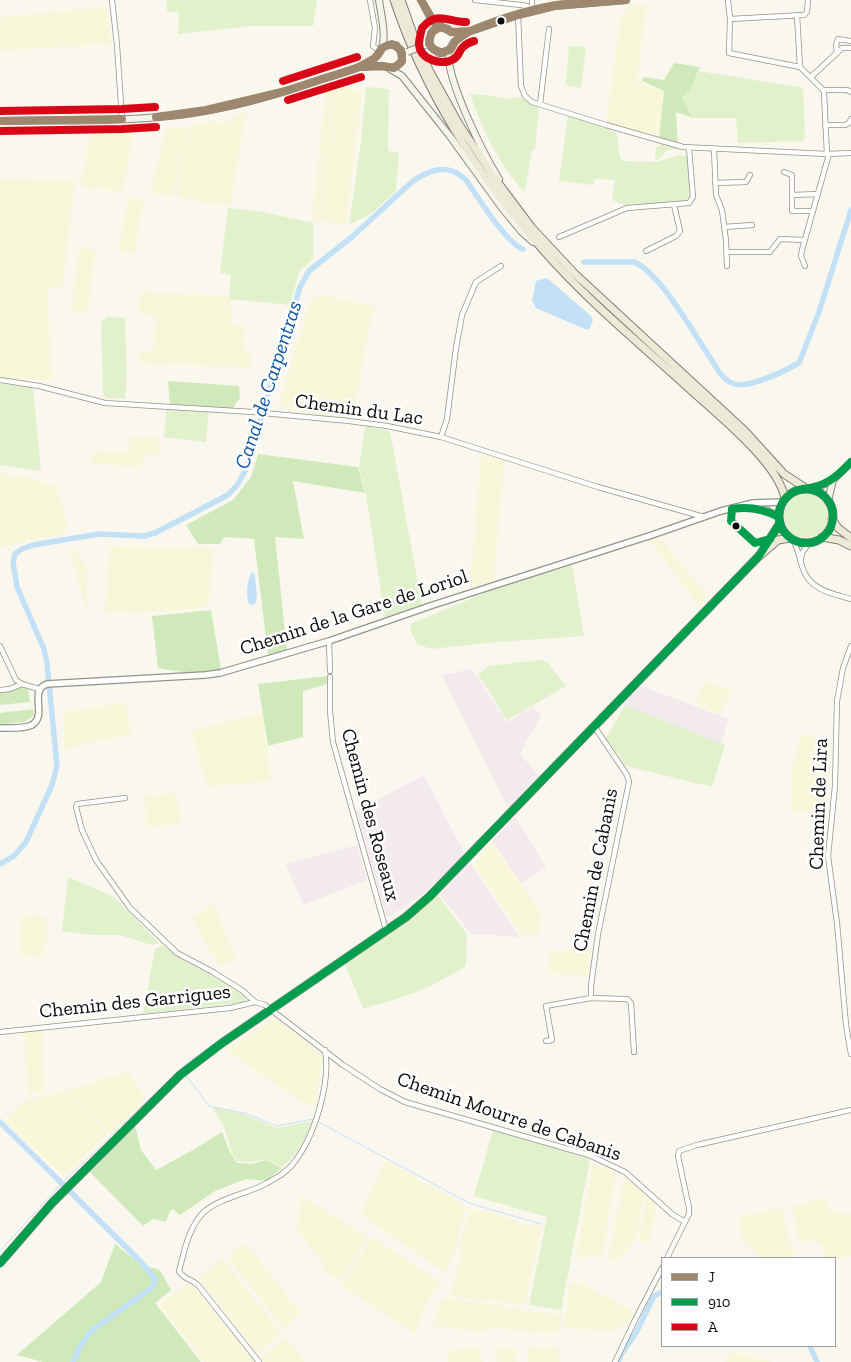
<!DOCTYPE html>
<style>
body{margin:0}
#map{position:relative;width:851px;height:1362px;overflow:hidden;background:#faf8ee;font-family:"Zilla Slab",serif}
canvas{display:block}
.legend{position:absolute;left:661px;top:1257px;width:175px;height:90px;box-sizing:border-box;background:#fff;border:1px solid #9d9d9d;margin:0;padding:6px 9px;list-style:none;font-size:15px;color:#0b0b0b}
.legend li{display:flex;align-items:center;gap:10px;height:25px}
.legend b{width:25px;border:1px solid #9d9d9d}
</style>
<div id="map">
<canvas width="851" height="1362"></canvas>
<ul class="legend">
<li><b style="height:6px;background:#9d876e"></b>J</li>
<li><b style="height:6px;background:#009e4d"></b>910</li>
<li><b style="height:6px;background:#d90618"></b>A</li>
</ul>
</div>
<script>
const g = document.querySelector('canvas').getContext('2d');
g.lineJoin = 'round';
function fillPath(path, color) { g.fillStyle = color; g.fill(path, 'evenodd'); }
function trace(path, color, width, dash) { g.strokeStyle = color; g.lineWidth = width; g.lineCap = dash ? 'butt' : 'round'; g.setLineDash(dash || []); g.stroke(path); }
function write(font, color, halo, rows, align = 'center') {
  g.font = font + ' "Zilla Slab",serif'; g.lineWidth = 5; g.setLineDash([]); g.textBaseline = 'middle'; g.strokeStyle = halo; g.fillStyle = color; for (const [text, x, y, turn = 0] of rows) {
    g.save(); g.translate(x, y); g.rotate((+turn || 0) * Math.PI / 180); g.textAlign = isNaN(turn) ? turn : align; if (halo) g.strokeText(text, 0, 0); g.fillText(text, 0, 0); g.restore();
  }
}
const industrial = new Path2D(`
 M472 669 507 722 533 706 541 715 520 754 539 776 508 808 442 675Z
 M639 685 729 719 721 744 623 704Z
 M424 775 465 855 428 891 387 918 356 811Z
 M515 816 546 868 521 883 492 841Z
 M357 845 367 880 303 905 286 864Z
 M469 861 520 937 471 934 439 894Z`);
const farmland = new Path2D(`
 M647 4 637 82 664 91 659 138 606 124 621 16H625L627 7Z
 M106 7 111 44 0 51V17Z
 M335 85 362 92 346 225 321 220Z
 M334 88 320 221 312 220 326 89Z
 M246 113 231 204 227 206 185 199 176 194 186 141 192 125 210 121 218 123 231 121 238 114Z
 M189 126 173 196 150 193 166 129Z
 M134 129 123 191 80 187 92 130Z
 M75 179 63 288 48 289 52 380 0 378V180Z
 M128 198 144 200 134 254 118 251Z
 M79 247 95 250 88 312 71 313Z
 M140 292 228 296 231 301 232 324 236 326H245L244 348 251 355 250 368 139 363V351H154L155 317 138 312Z
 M325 295 375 307 367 335 354 416 344 418 296 412 281 405 280 399 311 299Z
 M129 437H160L158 456 143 454 141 468 91 463 92 452 130 451Z
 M481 455 505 459 494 580 470 588Z
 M0 473 21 476 54 485 62 501 66 520V533L0 547Z
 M661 538 674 556 709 597 699 606 649 539Z
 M110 546 214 548 209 605 194 610 105 613Z
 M76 549 88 571 86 583 88 607 86 608 69 550Z
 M706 681 732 691 720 714 694 704Z
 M125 702 132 734 65 749 63 713Z
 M262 712 271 781 207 787 192 731Z
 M804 734 831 744 827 817 792 811V769L801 735Z
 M176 793 182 824 147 827 145 796Z
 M491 841 541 912 540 934 522 936 474 866Z
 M214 904 236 960 220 966 204 941 193 918Z
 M21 914 47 917V937L42 956 20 957Z
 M550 951H590L588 976 548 973Z
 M275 1017 323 1056 315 1107 309 1106 226 1050Z
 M42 1029 44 1091 28 1095 24 1032Z
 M128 1071 143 1094V1104L111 1134 66 1091Z
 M64 1091 108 1134 64 1178 6 1123 10 1115 27 1100 31 1098 53 1119 33 1099Z
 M385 1160 466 1206 455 1251 445 1273 361 1214Z
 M593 1163 616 1173 603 1255 576 1258Z
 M624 1177 644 1193 636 1240 616 1261H608Z
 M646 1195 656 1203 650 1243 639 1241Z
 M301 1196 367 1237 341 1281 325 1271 322 1261 297 1231Z
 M824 1198 827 1200 830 1212 851 1214V1256L835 1259 826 1258 822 1246 812 1240 798 1243 793 1206Z
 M782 1208 795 1258H760L742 1238 739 1216Z
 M469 1210 490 1211 518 1222 542 1227 525 1305 450 1296 461 1255 459 1251Z
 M372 1237 440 1282 424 1308 416 1334 341 1286Z
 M246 1243 301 1313 284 1328 227 1257Z
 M222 1258 282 1334 258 1354 199 1279Z
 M190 1282 254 1362H204L159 1305Z
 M580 1282 634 1312 630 1323 615 1330 604 1331 564 1328 570 1283Z
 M446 1298 562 1315 560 1331 551 1334 496 1328 480 1332 433 1326 440 1303Z
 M286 1338 304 1362H264L261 1358Z
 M480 1347 482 1362H447L448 1351Z
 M515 1347 517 1362H497L496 1347Z
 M558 1347 560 1362H528L527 1348Z
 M730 1352 773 1362H726Z`);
const green = new Path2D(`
 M167 0H317L313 26H251L178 34 179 13 167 12Z
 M569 46 586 47 581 88 566 85Z
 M699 71 803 88 805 135 804 141 738 143 736 118H693L682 98 691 89Z
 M366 87 389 89 388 151 399 152 396 191 372 213 349 225 360 150Z
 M470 94 486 95 508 99 520 97 531 104 539 107 535 150H532L526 186 523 191C499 163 482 130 470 94Z
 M568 116 605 127 617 134 620 158 623 161 656 162 681 155 687 156 691 197 689 202 627 206 612 200 615 180 594 179 593 185 559 181Z
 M663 143 681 149 667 150 658 160H655L656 148Z
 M228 208 258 211 313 223V259L299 272 290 305 229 299 231 275 220 273Z
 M107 317 125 318 127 376 125 399 105 398 103 391 101 322Z
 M0 384 33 387 41 471 0 465Z
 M167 407 209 411 206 442 164 437Z
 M365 426 390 431 422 605 385 617 366 495 359 467Z
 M784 516a22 22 0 1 1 44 0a22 22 0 1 1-44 0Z
 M572 565 584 636 498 642 431 649 417 644 411 632V624L494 589Z
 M540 660 547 662 566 686 507 720 478 674 489 666Z
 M625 705 725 745 712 787 626 766 606 738Z
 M68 877 114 897 159 943 152 945 119 935H92L62 931Z
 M437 894 467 934 466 966 429 987 388 1002 363 1008 345 964 416 914Z
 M163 945C188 967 222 976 247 999L245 1002 143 1014 155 949Z
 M212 1107 247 1115 276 1128 312 1121C307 1138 296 1155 283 1167L266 1159 251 1162 237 1161 232 1152 224 1127Z
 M493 1130 590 1159 561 1310 529 1305 547 1217 474 1196Z`);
const forest = new Path2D(`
 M674 63 700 67 691 89 682 98 693 118 676 112 678 144 659 138 664 91 642 81 643 77 664 80Z
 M168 381 239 386 240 398 232 409 170 404Z
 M258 454 358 467 365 493 293 481 304 539 275 537 287 650 268 655 254 539 224 537 220 544H198L186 525 233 500 251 477Z
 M211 610 221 669C199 676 180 672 158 668L152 616Z
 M328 676 327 684 303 691V737L268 746 258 684Z
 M21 687 28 689 30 702 0 705V692Z
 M33 709 34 716 24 722 0 724V713Z
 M135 1126 141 1150 156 1170 193 1150 222 1132 230 1152 237 1163 252 1164 266 1160 282 1168 266 1181 246 1179 215 1191 180 1215 173 1209 170 1211 166 1222 153 1219 143 1226 90 1172Z
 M115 1244 140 1264 160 1270 171 1290 155 1303 201 1362H43L17 1355 101 1282Z`);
const water = new Path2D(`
 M547 278 591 316 593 320 590 328 587 330 536 308 532 300 536 281Z
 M252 572 255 575 257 597 255 604 250 605C245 598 247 579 252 572Z`);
const stream = new Path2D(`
 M186 1075 209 1106 248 1114 276 1126 313 1119 469 1203 541 1224
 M0 1251 65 1180 189 1061 264 1009`);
const canal = new Path2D(`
 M584 262H634C659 272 692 330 707 353 714 363 722 381 735 384 752 388 784 371 799 363L819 312 851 210
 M0 864 14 856 26 842 52 785 57 766 47 663 44 649 17 587 13 562 15 554 22 549 33 545 99 534 144 536 155 533 228 495 238 484 246 469 300 287 309 271 353 236 414 180C432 169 449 163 466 180 478 197 505 242 523 249
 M0 1122 141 1262 155 1279 153 1287 91 1331 81 1345 73 1362
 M810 1346 817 1362
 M618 1362 622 1353 636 1333 654 1296 662 1292`);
const minor = new Path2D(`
 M112 0 117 45 122 119
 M370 0 375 28 373 46 379 51
 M475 0 521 5 527 6 532 11
 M728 0 730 19 729 53 800 67
 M532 11V0
 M518 15 521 86 525 96 532 102 606 125 683 147 827 154 851 153
 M797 15 800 67 823 90 824 93 827 154
 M730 19 804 15 807 12 808 0
 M837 53 836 45 838 39 851 41
 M811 77 840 50 842 48H851
 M823 90H847L851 92
 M540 104 549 29
 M825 125H845L849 123 851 119
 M714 149 716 195 722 210 726 241 727 266
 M784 172 792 175V195
 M715 183 746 182 750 175
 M813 211H792V195L818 194
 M724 227 752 225
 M559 237 627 208 689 203 693 197 689 148
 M646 251 676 236 680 231 674 205
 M727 252H770L780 239 804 240
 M805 266 801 256 802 250 829 154
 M0 380 39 386 105 403 253 412 349 421 387 426 441 437 598 487 704 517
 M441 437 447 419 456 348 462 315 476 282 501 266
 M793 540C798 549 800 560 803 569 810 590 833 594 851 599
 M801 559 802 553 809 543
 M329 641 330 671
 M0 646 16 680 22 684 39 689
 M851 646 843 668 837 701 835 786 828 856 837 923 846 1025 851 1054
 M330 677V711L333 742 386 930
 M0 690 10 689 22 684
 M125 798 77 804 76 807 82 830 96 860 130 908 177 953 213 972 243 991 255 1002
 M591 998 627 999 631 1003 634 1052
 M0 1032 230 1008 255 1002 265 1005 343 1065 380 1089 405 1102 589 1155 625 1172 672 1214 685 1222 667 1258
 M546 1041 552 1040 546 1006 591 998V986L598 934 629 782 627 775 594 726
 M685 1222 689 1214V1208L678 1156 679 1151 697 1145 851 1110
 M259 1362 198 1285C192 1279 184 1280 179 1271 184 1252 189 1226 204 1212 221 1197 248 1194 267 1183 275 1179 286 1172 292 1165 314 1139 331 1083 325 1050
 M615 1362 635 1320 662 1268`);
const tertiary = new Path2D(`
 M742 507 766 510 779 517
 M0 728C9 728 24 729 32 725 48 715 28 691 47 684L205 675 220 673 329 641 433 605 652 535 721 511 753 503 783 502`);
const secondary = new Path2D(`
 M421 0C426 8 431 23 440 27 444 29 447 28 451 32H468L518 15 554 6 626 0
 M440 27 433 30 429 40 431 47 439 53 449 50 454 42 468 32
 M449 50C444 76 484 155 499 179
 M359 67C366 67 373 66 380 66 390 67 395 71 402 61L401 50 392 44 383 47
 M390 69 402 76 449 135 502 208 521 231 533 242
 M0 121C59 120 120 122 179 115 228 109 276 95 322 79 338 74 367 68 378 55 389 42 381 16 379 0
 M812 490 833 480 851 462
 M828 501 833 480`);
const primary = new Path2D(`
 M394 0C425 93 480 178 544 251 586 299 637 341 684 384 712 410 779 462 785 499
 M401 0 413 34 430 72 460 126 496 180 532 228 574 273 745 431 784 474 807 489
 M779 516a27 27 0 1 1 54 0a27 27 0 1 1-54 0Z
 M832 519 838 528 851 538
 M822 537 839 540 851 546
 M764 548 780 523
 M0 1263 52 1203 180 1075 222 1043 406 917 430 896 758 557 778 540 790 538`);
const secondaryBridge = new Path2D(`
 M407 52 425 45`);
const bus1 = new Path2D(`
 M421 0 434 22 451 32
 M626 0 554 6 518 15 470 31C499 19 532 8 564 4 584 1 605 2 626 0Z
 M440 27 448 29 451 32 470 31 456 40 451 49 442 53 433 49 429 44 431 33Z
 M388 45H396L402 53V61L394 68 383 66 359 67 375 58 382 48Z
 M286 91 359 67
 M286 91 359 67
 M156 117 206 110 286 91
 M156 117C200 114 244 104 286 91
 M0 121 122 119`);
const bus2 = new Path2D(`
 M803 489C825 487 837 477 851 462
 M779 516a27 27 0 1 1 54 0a27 27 0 1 1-54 0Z
 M732 509 731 521 755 543 770 539
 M732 509C749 506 764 509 779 517
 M0 1263 52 1203 180 1075 222 1043 406 917 430 896 758 557 780 523`);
const bus3 = new Path2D(`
 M466 22C448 22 437 10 422 28 421 33 419 39 419 44 420 60 442 66 454 59 459 56 459 51 463 47 466 44 470 42 474 41
 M283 81 357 57
 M288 100 361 77
 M0 111 122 109 155 107
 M0 131 122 129 156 127`);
const markers = [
 [501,21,4.5,"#0b0b0b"],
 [736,526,4.5,"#0b0b0b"]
];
const streetNames = [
 ["Chemin du Lac",359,410,8],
 ["Chemin de la Gare de Loriol",354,613,-18],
 ["Chemin de Lira",819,804,-88],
 ["Chemin des Roseaux",370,815,75],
 ["Chemin de Cabanis",596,870,-79],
 ["Chemin des Garrigues",135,1002,-6],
 ["Chemin Mourre de Cabanis",509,1117,19]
];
const waterNames = [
 ["Canal de Carpentras",269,385,-72]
];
fillPath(industrial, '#f2eaec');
fillPath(farmland, '#f8f7d9');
fillPath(green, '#e0f1cc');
fillPath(forest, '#cfe9ba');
fillPath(water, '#c2e0f6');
trace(stream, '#c2e0f6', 1);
trace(canal, '#c2e0f6', 5.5);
trace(minor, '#93928d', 6);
trace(tertiary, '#93928d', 8);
trace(secondary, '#898884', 8);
trace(primary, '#807f7a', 9);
trace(minor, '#fefefc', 4.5);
trace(tertiary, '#fefefc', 5.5);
trace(secondary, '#f4f4e8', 6);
trace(primary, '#ece9d6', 7);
trace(secondaryBridge, '#898884', 8, []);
trace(secondaryBridge, '#f4f4e8', 6);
trace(bus1, '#9d876e', 8);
trace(bus2, '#009e4d', 8);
trace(bus3, '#d90618', 8);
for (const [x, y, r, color] of markers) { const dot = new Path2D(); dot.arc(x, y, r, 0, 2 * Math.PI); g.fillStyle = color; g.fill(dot); trace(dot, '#fff', 2); }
write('20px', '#0b0b0b', '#fff', streetNames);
write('italic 21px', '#0d57a4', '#fff', waterNames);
</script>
